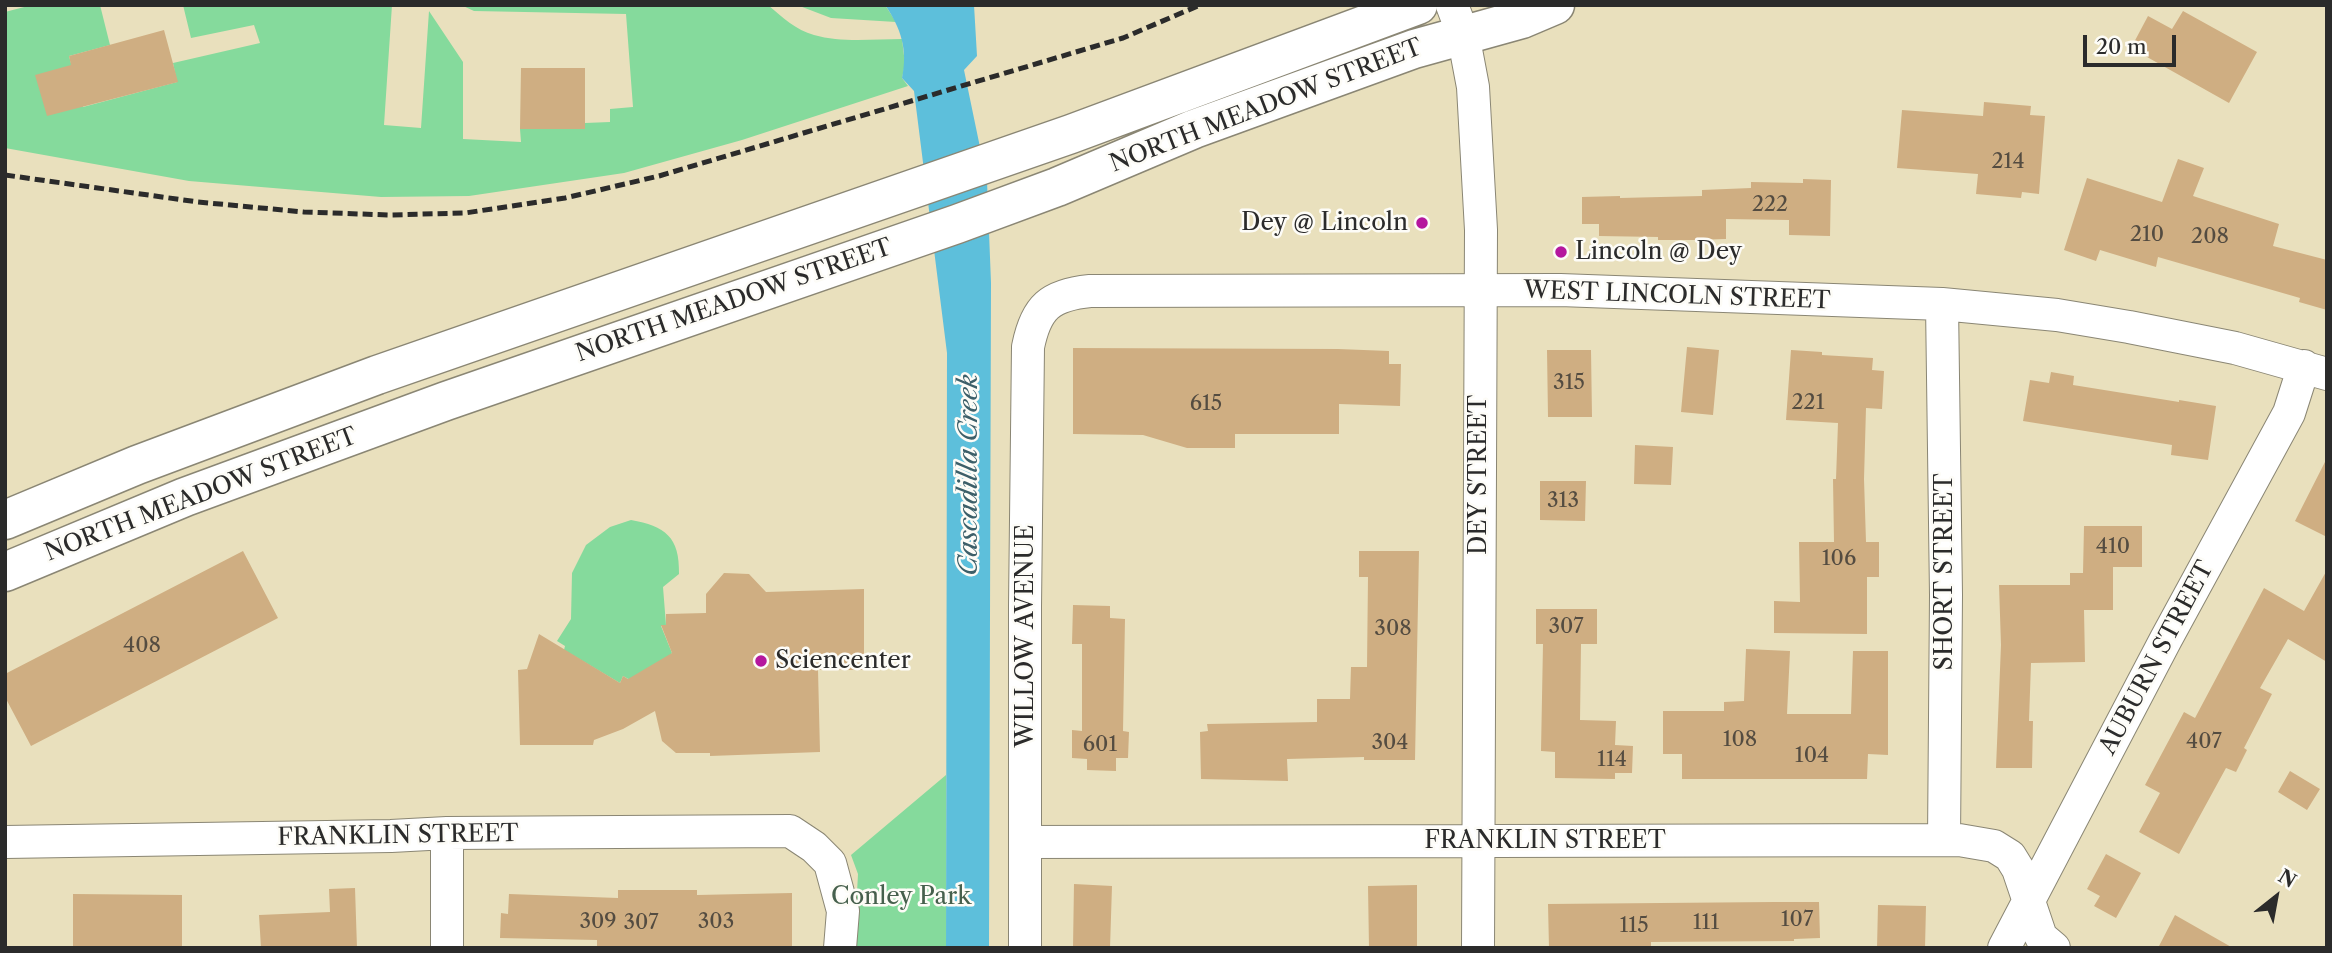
<!DOCTYPE html>
<style>
body{margin:0}
#map{position:relative;width:2332px;height:953px;overflow:hidden;background:#e9e0bd;font-family:"Libre Caslon Text",serif}
canvas{display:block}
.frame{position:absolute;inset:0;border:7px solid #2b2b2b;pointer-events:none}
.north{position:absolute;left:2241px;top:862px;width:70px;height:70px;-webkit-text-stroke:5px #fdfcf7;paint-order:stroke;rotate:31deg;font-size:19px;font-weight:700;line-height:28px;text-align:center;color:#2b2b2b}
.north::after{content:'';display:block;margin:auto;width:24px;height:32px;background:#2b2b2b;clip-path:polygon(50% 0,100% 100%,50% 72%,0 100%)}
.scale{position:absolute;left:2083px;top:35px;width:93px;height:32px;box-sizing:border-box;border:4px solid #2b2b2b;border-top:0;padding-left:9px;font-size:21px;line-height:24px;white-space:nowrap;color:#2b2b2b;-webkit-text-stroke:5px #fdfcf7;paint-order:stroke}
</style>
<div id="map">
<canvas width="2332" height="953"></canvas>
<div class="frame"></div>
<div class="north">N</div>
<div class="scale">20 m</div>
</div>
<script>
const g = document.querySelector('canvas').getContext('2d');
g.lineJoin = 'round';
function fillPath(path, color) { g.fillStyle = color; g.fill(path, 'evenodd'); }
function trace(path, color, width, dash) { g.strokeStyle = color; g.lineWidth = width; g.lineCap = dash ? 'butt' : 'round'; g.setLineDash(dash || []); g.stroke(path); }
function write(font, color, halo, rows, align = 'center') {
  g.font = font + ' "Libre Caslon Text",serif'; g.lineWidth = 5; g.setLineDash([]); g.textBaseline = 'middle'; g.strokeStyle = halo; g.fillStyle = color; for (const [text, x, y, turn = 0] of rows) {
    g.save(); g.translate(x, y); g.rotate((+turn || 0) * Math.PI / 180); g.textAlign = isNaN(turn) ? turn : align; if (halo) g.strokeText(text, 0, 0); g.fillText(text, 0, 0); g.restore();
  }
}
const green = new Path2D(`
 M32 5H100L110 45 69 56 83 107 177 82 173 63 260 43 254 25 191 38 183 5H392L384 125 421 128 429 11 463 62V139L521 142 520 129H584L585 123 610 122V109L633 107 626 14 474 11 461 5H768C782 17 796 30 814 35 841 43 874 39 902 39L905 64 902 78 908 86 742 140 624 173 469 196 381 197 189 181 5 148V12Z
 M797 5H885L896 22 831 18Z
 M631 520C665 526 680 537 679 574L663 587 666 625 661 626 672 653 641 686 623 676 620 683 564 650 565 646 557 641 571 619 572 573 586 545 610 527Z
 M946 775V948H854L858 874 851 855Z`);
const water = new Path2D(`
 M885 5H974L977 56 964 70 987 181 991 283 989 948H946L947 353 914 91 902 78C908 50 901 28 885 5Z`);
const building = new Path2D(`
 M2183 11 2257 52 2229 103 2131 48 2148 16 2172 29Z
 M164 30 178 82 47 116 35 75 71 65 69 56Z
 M521 68H585V129H520Z
 M1984 102 2031 106 2030 115 2045 116 2039 194 2022 192 2021 198 1976 194 1978 174 1897 168 1902 110 1983 116Z
 M2178 159 2204 168 2193 196 2279 224 2273 246 2327 260V310L2299 302 2300 298 2158 257 2156 267 2100 250 2096 261 2064 250 2087 178 2162 202Z
 M1803 179 1831 180 1830 236 1789 235V220L1726 219V239L1694 240H1658V237L1599 236V224H1582V197L1620 196V198L1702 196V190L1751 188V182L1803 183Z
 M1687 347 1719 350 1713 415 1681 412Z
 M1073 348 1338 349 1389 351V364H1401L1400 406 1339 404V434H1235V448H1187L1143 435 1073 434Z
 M1547 350H1591L1592 417H1548Z
 M1791 350 1822 352V355L1873 358 1872 370 1884 371 1882 409 1866 408 1864 479 1866 542H1879V577H1867V634L1774 633V601L1800 602 1799 542H1834L1833 479H1836L1838 423 1786 420Z
 M2051 372 2074 376 2073 385 2179 402V400L2216 406 2208 460 2171 455 2172 445 2023 421 2030 380 2049 383Z
 M1635 445 1673 447 1671 485 1634 484Z
 M2327 458V537L2295 521Z
 M1540 481H1586L1585 521 1540 520Z
 M2084 526H2142V567H2113V610H2084L2085 662 2031 663 2029 721H2033L2032 768H1996L2001 645 1999 585H2070V573H2083Z
 M243 551 278 618 31 746 5 697V674Z
 M1359 551H1419L1415 760H1364V757L1287 759 1288 781 1201 779 1200 732 1208 731 1207 724 1317 722V699H1350L1351 667H1367L1368 577H1359Z
 M2327 570V662L2288 639 2260 688 2272 694 2244 748 2247 750 2236 772 2226 768 2179 854 2139 832 2160 793 2145 785 2184 712 2195 718 2264 588 2304 611Z
 M724 573 749 574 766 592 864 589V670H818L820 752 710 756V753H676L662 741 655 711 623 729 594 740 593 745H520L518 670 527 669 539 634 620 683 623 676 628 679 672 653 661 625H666V614L706 613V594Z
 M1073 605 1110 606V618L1125 619 1123 731 1129 732 1128 758H1116V771L1087 770V759L1072 758V730L1082 731V644H1072Z
 M1536 609H1597V644H1581L1580 720 1616 721 1615 745 1633 746 1632 773H1615V779L1555 778V752L1541 751 1543 644H1536Z
 M1746 649 1790 651 1787 714H1851L1853 651H1888V755L1868 754 1867 779H1682V754H1663V711H1724V702L1744 701Z
 M2290 771 2320 789 2307 810 2278 792Z
 M2106 854 2141 873 2116 918 2094 906 2100 896 2087 889Z
 M1074 884 1112 886 1110 948H1073Z
 M1417 885V948H1369L1368 886Z
 M355 888 357 948H261L259 915 330 912 329 889Z
 M618 890H697V895L792 893V947L597 948V940L500 938 501 913 508 914 509 894 618 898Z
 M73 894 182 895V948H73Z
 M1774 902H1819L1820 938 1794 939V941L1651 942V948H1549L1548 904Z
 M1878 905 1926 906 1925 948H1877Z
 M2175 915 2233 948H2158Z`);
const minor = new Path2D(`
 M1452 5 1463 34 1473 87 1481 230 1478 948
 M1942 304 1946 595 1944 840
 M447 833V948
 M5 842 391 836 447 833 790 831 814 847 830 863 843 911 840 948
 M1026 842 1959 840 1994 846 2010 856 2018 869 2041 937 2054 948
 M1025 948V606L1028 347C1036 307 1050 295 1090 291L1560 290 1942 304 2057 315 2129 327 2235 348 2327 374
 M2004 948 2166 639 2289 413 2304 366`);
const highway = new Path2D(`
 M5 520 137 465 377 375 1071 134 1418 5
 M5 572 185 497 446 401 957 224 1057 187 1194 129 1414 49 1522 19 1555 5`);
const rail = new Path2D(`
 M5 175 198 202 304 212 389 215 465 213 565 198 659 176 1123 38 1200 5`);
const markers = [
 [1422,223,7,"#b5179e"],
 [1561,252,7,"#b5179e"],
 [761,661,7,"#b5179e"]
];
const numberNames = [
 ["214",2008,162],
 ["222",1770,205],
 ["210",2147,235],
 ["208",2210,237],
 ["315",1569,383],
 ["221",1808,403],
 ["615",1206,404],
 ["313",1563,501],
 ["410",2113,547],
 ["106",1839,559],
 ["307",1566,627],
 ["308",1393,629],
 ["408",142,646],
 ["108",1740,740],
 ["407",2204,742],
 ["304",1390,743],
 ["601",1100,745],
 ["104",1812,756],
 ["114",1612,760],
 ["107",1797,920],
 ["309",598,922],
 ["303",716,922],
 ["307",641,923],
 ["111",1706,923],
 ["115",1634,926]
];
const streetNames = [
 ["NORTH MEADOW STREET",1266,106,-21],
 ["WEST LINCOLN STREET",1677,296,2],
 ["NORTH MEADOW STREET",734,301,-19],
 ["DEY STREET",1479,475,-90],
 ["NORTH MEADOW STREET",201,495,-21],
 ["SHORT STREET",1945,572,-90],
 ["WILLOW AVENUE",1026,636,-90],
 ["AUBURN STREET",2157,658,-62],
 ["FRANKLIN STREET",398,836,-1],
 ["FRANKLIN STREET",1545,841]
];
const poiNames = [
 ["Dey @ Lincoln",1408,223,"right"],
 ["Lincoln @ Dey",1575,252],
 ["Sciencenter",775,661]
];
const parkNames = [
 ["Conley Park",901,897]
];
const waterNames = [
 ["Cascadilla Creek",969,475,-90]
];
fillPath(green, '#85da9c');
fillPath(water, '#5dbfdb');
fillPath(building, '#cfae82');
trace(minor, '#8a8674', 34);
trace(highway, '#8a8674', 41);
trace(minor, '#fff', 32);
trace(highway, '#fff', 38);
trace(rail, '#2b2b2b', 5, [10, 5]);
for (const [x, y, r, color] of markers) { const dot = new Path2D(); dot.arc(x, y, r, 0, 2 * Math.PI); g.fillStyle = color; g.fill(dot); trace(dot, '#fdfcf7', 2.5); }
write('21px', '#544c41', null, numberNames);
write('24px', '#2b2b2b', '#fdfcf7', streetNames);
write('24px', '#2b2b2b', '#fdfcf7', poiNames, 'left');
write('24px', '#46604d', '#fdfcf7', parkNames);
write('italic 26px', '#3c5f69', '#fdfcf7', waterNames);
</script>
